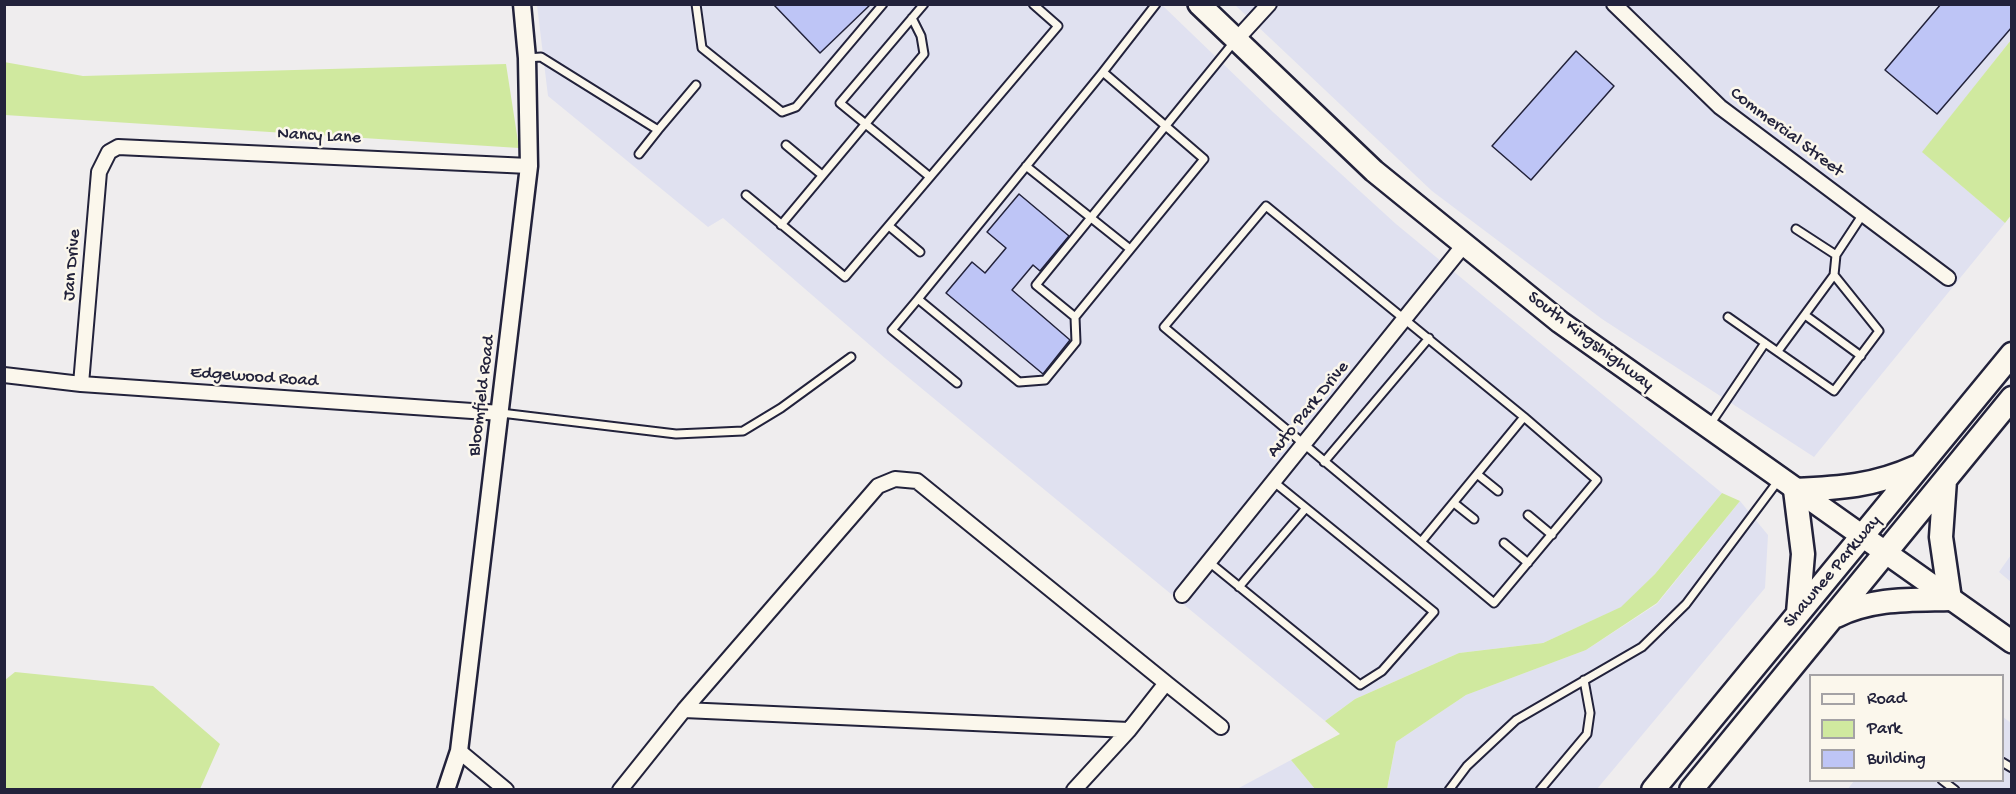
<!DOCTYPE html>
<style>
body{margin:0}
#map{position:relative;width:2016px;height:794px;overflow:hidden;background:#efedee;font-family:"Gochi Hand",sans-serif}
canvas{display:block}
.frame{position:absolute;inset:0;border:6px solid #22223b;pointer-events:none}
.legend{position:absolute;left:1809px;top:674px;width:195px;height:108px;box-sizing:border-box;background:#fbf7ec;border:2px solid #a4a2a5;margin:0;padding:8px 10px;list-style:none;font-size:18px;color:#22223b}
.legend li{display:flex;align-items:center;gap:12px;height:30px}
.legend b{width:30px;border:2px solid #a4a2a5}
</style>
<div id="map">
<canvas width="2016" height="794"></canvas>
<div class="frame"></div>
<ul class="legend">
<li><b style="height:8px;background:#fbf7ec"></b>Road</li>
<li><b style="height:16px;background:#d0e99f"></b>Park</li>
<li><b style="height:16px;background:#bec5f6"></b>Building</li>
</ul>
</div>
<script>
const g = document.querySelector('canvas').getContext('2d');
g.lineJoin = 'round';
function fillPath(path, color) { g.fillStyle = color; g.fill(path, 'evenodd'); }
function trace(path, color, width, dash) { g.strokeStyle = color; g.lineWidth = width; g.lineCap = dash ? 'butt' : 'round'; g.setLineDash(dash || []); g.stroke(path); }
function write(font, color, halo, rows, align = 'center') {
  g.font = font + ' "Gochi Hand",sans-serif'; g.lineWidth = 5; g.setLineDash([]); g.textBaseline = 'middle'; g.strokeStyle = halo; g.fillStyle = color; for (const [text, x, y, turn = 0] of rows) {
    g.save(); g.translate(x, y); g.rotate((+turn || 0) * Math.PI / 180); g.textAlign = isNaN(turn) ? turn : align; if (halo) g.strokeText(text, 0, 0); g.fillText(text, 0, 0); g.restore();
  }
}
const built = new Path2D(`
 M537 5H1162L1273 112 1396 224 1722 493 1655 574 1622 607 1543 643 1459 653 1355 699 1325 721 886 359 723 218 708 227 548 96Z
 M1235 5H2011V40L1923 152 2005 223 1814 457 1602 319 1432 191Z
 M1740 501 1768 535 1765 588 1597 789 1387 790 1396 742 1466 695 1586 650 1657 604Z
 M2011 555V582L1999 572Z
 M2003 717 2011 723V789L1847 790 1854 781 2002 780Z
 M1291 760 1315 789H1237Z`);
const green = new Path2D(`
 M2011 40 2012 214 2005 223 1922 152Z
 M4 62 83 76 506 64 519 148 5 115Z
 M1722 493 1740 501 1657 603 1586 650 1466 695 1396 742 1387 789H1315L1291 760 1340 734 1325 721 1355 699 1459 653 1543 643 1621 607 1655 574Z
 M15 672 153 686 220 744 200 789H5V680Z`);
const building = new Path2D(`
 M773 4H871L820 53Z
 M1941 4H2012V27L1937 114 1885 70Z
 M1576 51 1614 86 1531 180 1492 146Z
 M1019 194 1069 236 1040 271 1033 265 1012 290 1070 340 1043 374 946 293 972 262 985 273 1006 248 987 232Z`);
const service = new Path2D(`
 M696 4 702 48 782 112 796 107 883 4
 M924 4 840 103 930 177 1058 26 1033 4
 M527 58 541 57 658 130 696 85
 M786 145 822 175
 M639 154 658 130
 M1026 166 1130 249
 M746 195 845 277 930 177
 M1266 206 1524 417 1597 480 1494 603 1164 327Z
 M781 225 924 54 921 36 912 18
 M889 226 920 252
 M1796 229 1836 255
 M1834 275 1836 255 1863 214
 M918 299 1103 72
 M1805 315 1861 356
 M1075 317 1036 285 1234 42
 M1728 317 1765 343
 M957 383 892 330 918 299 1019 382 1045 380 1076 342 1075 317 1204 159 1103 72 1156 4
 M501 413 676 434 743 431 781 408 851 357
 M1709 426 1765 343 1834 391 1879 331 1834 275 1778 351
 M1324 462 1429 338
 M1477 474 1498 491
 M1454 503 1474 519
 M1528 515 1552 535
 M1421 542 1524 417
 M1504 543 1528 563
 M1209 562 1360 685 1382 671 1434 612 1274 482
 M1239 587 1306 508
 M2002 762 2012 768
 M1942 780 1955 790
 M1449 790 1467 766 1516 720 1642 647 1686 604 1778 481
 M1540 790 1587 734 1590 713 1584 680`);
const minor = new Path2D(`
 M1614 4 1720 107 1948 278
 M1236 40 1269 4
 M4 375 81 384 501 413
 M81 384 99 172 109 152 118 147 529 166
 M1182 595 1463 246
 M1166 683 1221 727
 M684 710 1129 730
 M459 751 506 790
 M620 790 684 710 878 486 895 479 917 481 1166 683 1129 730 1074 790`);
const tertiary = new Path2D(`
 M446 790 459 751 529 166 527 58 522 4`);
const primary = new Path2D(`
 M1199 4 1374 171 1560 322 2012 642`);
const trunk = new Path2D(`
 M1798 613 1803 554 1795 490C1840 488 1874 486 1916 467
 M1836 616C1873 598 1910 600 1950 599L1941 537 1945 480
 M1653 790 2012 354
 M1691 790 2012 398`);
const streetNames = [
 ["Commercial Street",1786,133,37],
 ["Nancy Lane",319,137,3],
 ["Jan Drive",73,265,-85],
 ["South Kingshighway",1590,342,37],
 ["Edgewood Road",254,378,4],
 ["Bloomfield Road",483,396,-83],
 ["Auto Park Drive",1309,410,-51],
 ["Shawnee Parkway",1833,572,-50]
];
fillPath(built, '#e0e1f0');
fillPath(green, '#d0e99f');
fillPath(building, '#bec5f6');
trace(building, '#22223b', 1.5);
trace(service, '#22223b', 11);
trace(minor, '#22223b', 18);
trace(tertiary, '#22223b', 21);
trace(primary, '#22223b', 26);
trace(trunk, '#22223b', 27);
trace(service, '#fbf7ec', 7);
trace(minor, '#fbf7ec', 14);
trace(tertiary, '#fbf7ec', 16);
trace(primary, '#fbf7ec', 21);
trace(trunk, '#fbf7ec', 22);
write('18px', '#22223b', '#fbf7ec', streetNames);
</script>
